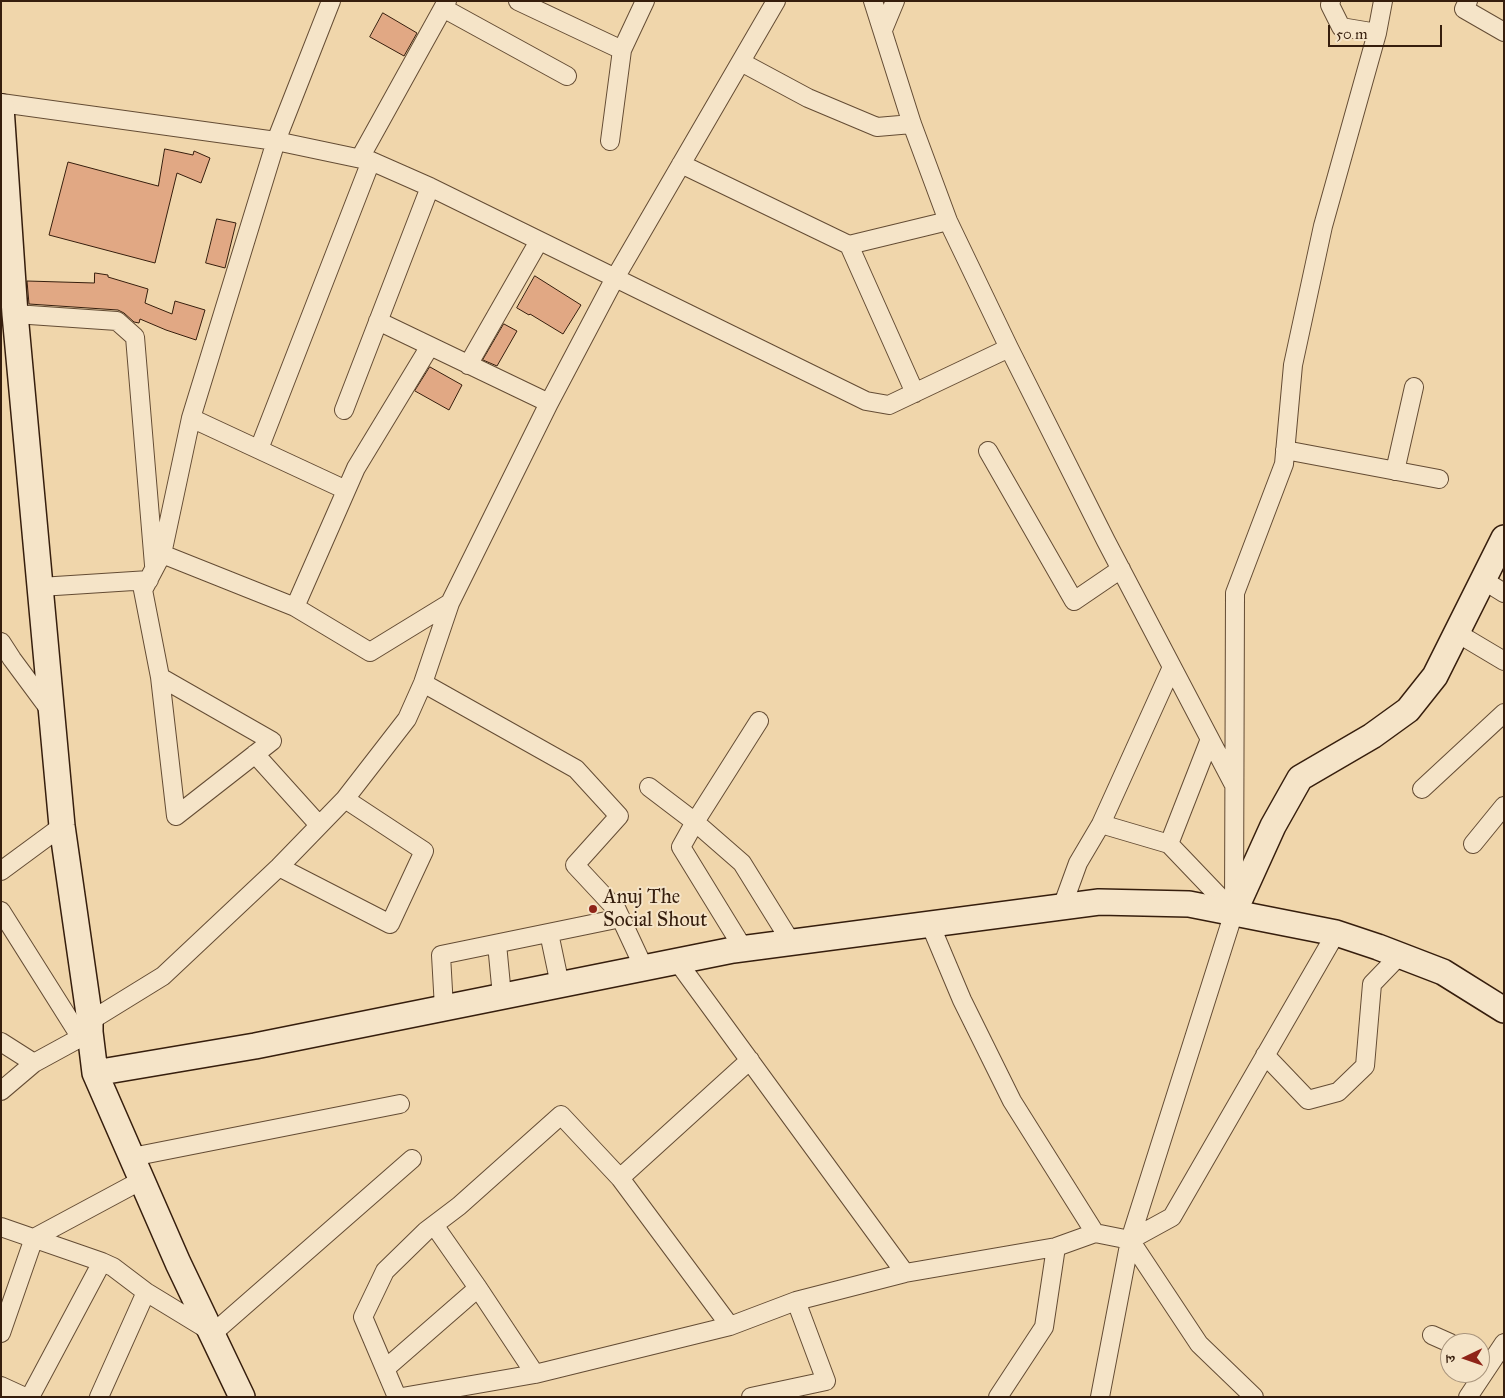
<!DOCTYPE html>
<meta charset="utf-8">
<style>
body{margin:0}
#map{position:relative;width:1505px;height:1398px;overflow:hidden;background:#f0d6ab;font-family:"IM FELL Great Primer","Noto Serif Devanagari",serif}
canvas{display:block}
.frame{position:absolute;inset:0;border:2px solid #361e0d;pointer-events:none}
.north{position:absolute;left:1440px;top:1333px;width:50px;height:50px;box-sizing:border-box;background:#f5e4c8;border:1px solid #a9957d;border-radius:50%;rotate:267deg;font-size:14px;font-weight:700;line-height:20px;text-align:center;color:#361e0d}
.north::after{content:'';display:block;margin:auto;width:18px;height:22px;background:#8f2418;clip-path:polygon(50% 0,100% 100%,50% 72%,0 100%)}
.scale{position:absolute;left:1328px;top:25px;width:114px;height:22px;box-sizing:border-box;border:2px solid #361e0d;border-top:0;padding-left:6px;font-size:15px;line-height:18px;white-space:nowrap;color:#361e0d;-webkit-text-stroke:4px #f5e4c8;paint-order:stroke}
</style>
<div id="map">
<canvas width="1505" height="1398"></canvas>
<div class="frame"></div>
<div class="north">उ</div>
<div class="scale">50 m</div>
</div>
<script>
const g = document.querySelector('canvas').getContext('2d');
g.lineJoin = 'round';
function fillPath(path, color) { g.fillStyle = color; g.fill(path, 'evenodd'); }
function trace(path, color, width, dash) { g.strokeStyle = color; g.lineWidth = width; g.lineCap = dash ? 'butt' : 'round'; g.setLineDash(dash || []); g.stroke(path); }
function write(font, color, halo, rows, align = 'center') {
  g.font = font + ' "IM FELL Great Primer",serif'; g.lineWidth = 4; g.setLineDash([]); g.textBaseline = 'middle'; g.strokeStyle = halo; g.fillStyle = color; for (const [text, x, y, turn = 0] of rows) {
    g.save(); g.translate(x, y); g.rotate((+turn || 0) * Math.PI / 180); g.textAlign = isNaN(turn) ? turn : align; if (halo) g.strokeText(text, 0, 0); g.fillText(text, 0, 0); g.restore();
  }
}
const building = new Path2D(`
 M383 13 417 33 404 56 370 37Z
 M165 149 193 155 194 151 210 158 201 183 177 173 155 263 49 235 68 162 158 186Z
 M217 219 236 223 225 268 206 263Z
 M95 273 108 275V277L148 289 145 303 172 314 175 301 205 310 196 340 166 330 140 319 139 323 134 322 124 313 118 310 29 304 27 281 94 283Z
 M535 276 581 305 563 334 530 314 529 315 517 308Z
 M504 324 517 331 497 366 483 360Z
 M430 367 462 385 449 410 415 391Z`);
const street = new Path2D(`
 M518 1 622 50
 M873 1 912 124 948 221 1009 348 1106 541 1233 783
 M1331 1 1330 5 1341 27 1377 33
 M1468 1 1464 9 1504 32
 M443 8 567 76
 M883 30 895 1
 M741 62 808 98 877 127 912 124
 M1 103 276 141 371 161 430 187 866 401 889 405 1009 348
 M610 141 622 50 645 1
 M360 158 447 1
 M681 164 849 245 948 221
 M849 245 915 393
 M15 314 117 321 135 337 154 565
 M378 321 549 403
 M468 365 539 241
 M344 410 430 187
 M191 418 346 490
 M259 449 371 161
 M1285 450 1439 479
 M988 451 1074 601 1121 569
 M1395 471 1414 387
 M162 554 295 607 370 652 450 603
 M1483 580 1504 593
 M40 587 149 580
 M295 607 356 468 430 346
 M1457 633 1504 661
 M1 642 12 659 52 713
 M160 677 272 741 176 816
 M423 683 576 769 619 816 575 865 617 910 644 968
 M255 754 319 825
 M649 787 695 822 742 863 791 942
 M1422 789 1504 713
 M176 816 160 677 143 590 162 554 191 418 276 141 331 1
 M1101 824 1169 844 1234 912
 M1169 844 1210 739
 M1473 844 1504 806
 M279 867 390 924 424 851 345 799
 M1 871 62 826
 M1062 907 1078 863 1101 824 1172 667
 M1 911 81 1038
 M930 924 962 1000 1012 1101 1095 1233
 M549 933 560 985
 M497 944 502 996
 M743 948 681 847 695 822 759 721
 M677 961 905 1273
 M444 1008 441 955 621 918
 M90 1021 163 976 279 867 345 799 407 719 423 683 450 603 549 403 615 278 776 1
 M1 1042 34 1063
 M1265 1055 1308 1100 1338 1092 1365 1066 1372 984 1400 955
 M1 1091 34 1063 89 1033
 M132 1157 400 1104
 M620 1178 750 1060
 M434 1225 478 1288 535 1374
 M1 1227 102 1262 113 1267 146 1292 210 1331
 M1130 1240 1199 1344 1254 1397
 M1 1333 34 1238 142 1180
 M212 1334 412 1159
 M1432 1335 1450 1343
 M385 1369 478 1288
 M1 1386 25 1397
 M30 1397 102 1262
 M99 1397 146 1292
 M397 1397 363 1317 385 1271 426 1231 459 1206 561 1115 620 1178 730 1326
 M402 1397 535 1374 730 1326 796 1301 905 1273 1056 1247 1095 1233 1130 1240 1172 1217 1336 933
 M751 1397 826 1381 796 1301
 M998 1397 1044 1327 1056 1247
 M1100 1397 1130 1240 1234 912 1235 593 1284 464 1293 365 1323 226 1377 33 1383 1
 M1468 1397 1504 1343`);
const secondary = new Path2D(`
 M1 107 15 314 62 826 90 1021V1032L95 1073 178 1263 242 1397
 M1234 912 1273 826 1300 778 1372 736 1408 710 1435 676 1504 538
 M95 1073 255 1046 733 950 1099 902 1189 904 1336 933 1378 947 1443 972 1504 1010`);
const markers = [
 [593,909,5,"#8f2418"]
];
const poiNames = [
 ["Anuj The",603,898],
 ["Social Shout",603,921]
];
fillPath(building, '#e1a884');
trace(building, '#361e0d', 1);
trace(street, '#644c34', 20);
trace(secondary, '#361e0d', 28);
trace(street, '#f5e4c8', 18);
trace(secondary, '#f5e4c8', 25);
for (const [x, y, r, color] of markers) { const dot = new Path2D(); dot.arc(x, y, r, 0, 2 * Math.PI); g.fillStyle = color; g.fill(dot); trace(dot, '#f5e4c8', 2); }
write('20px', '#361e0d', '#f5e4c8', poiNames, 'left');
</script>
